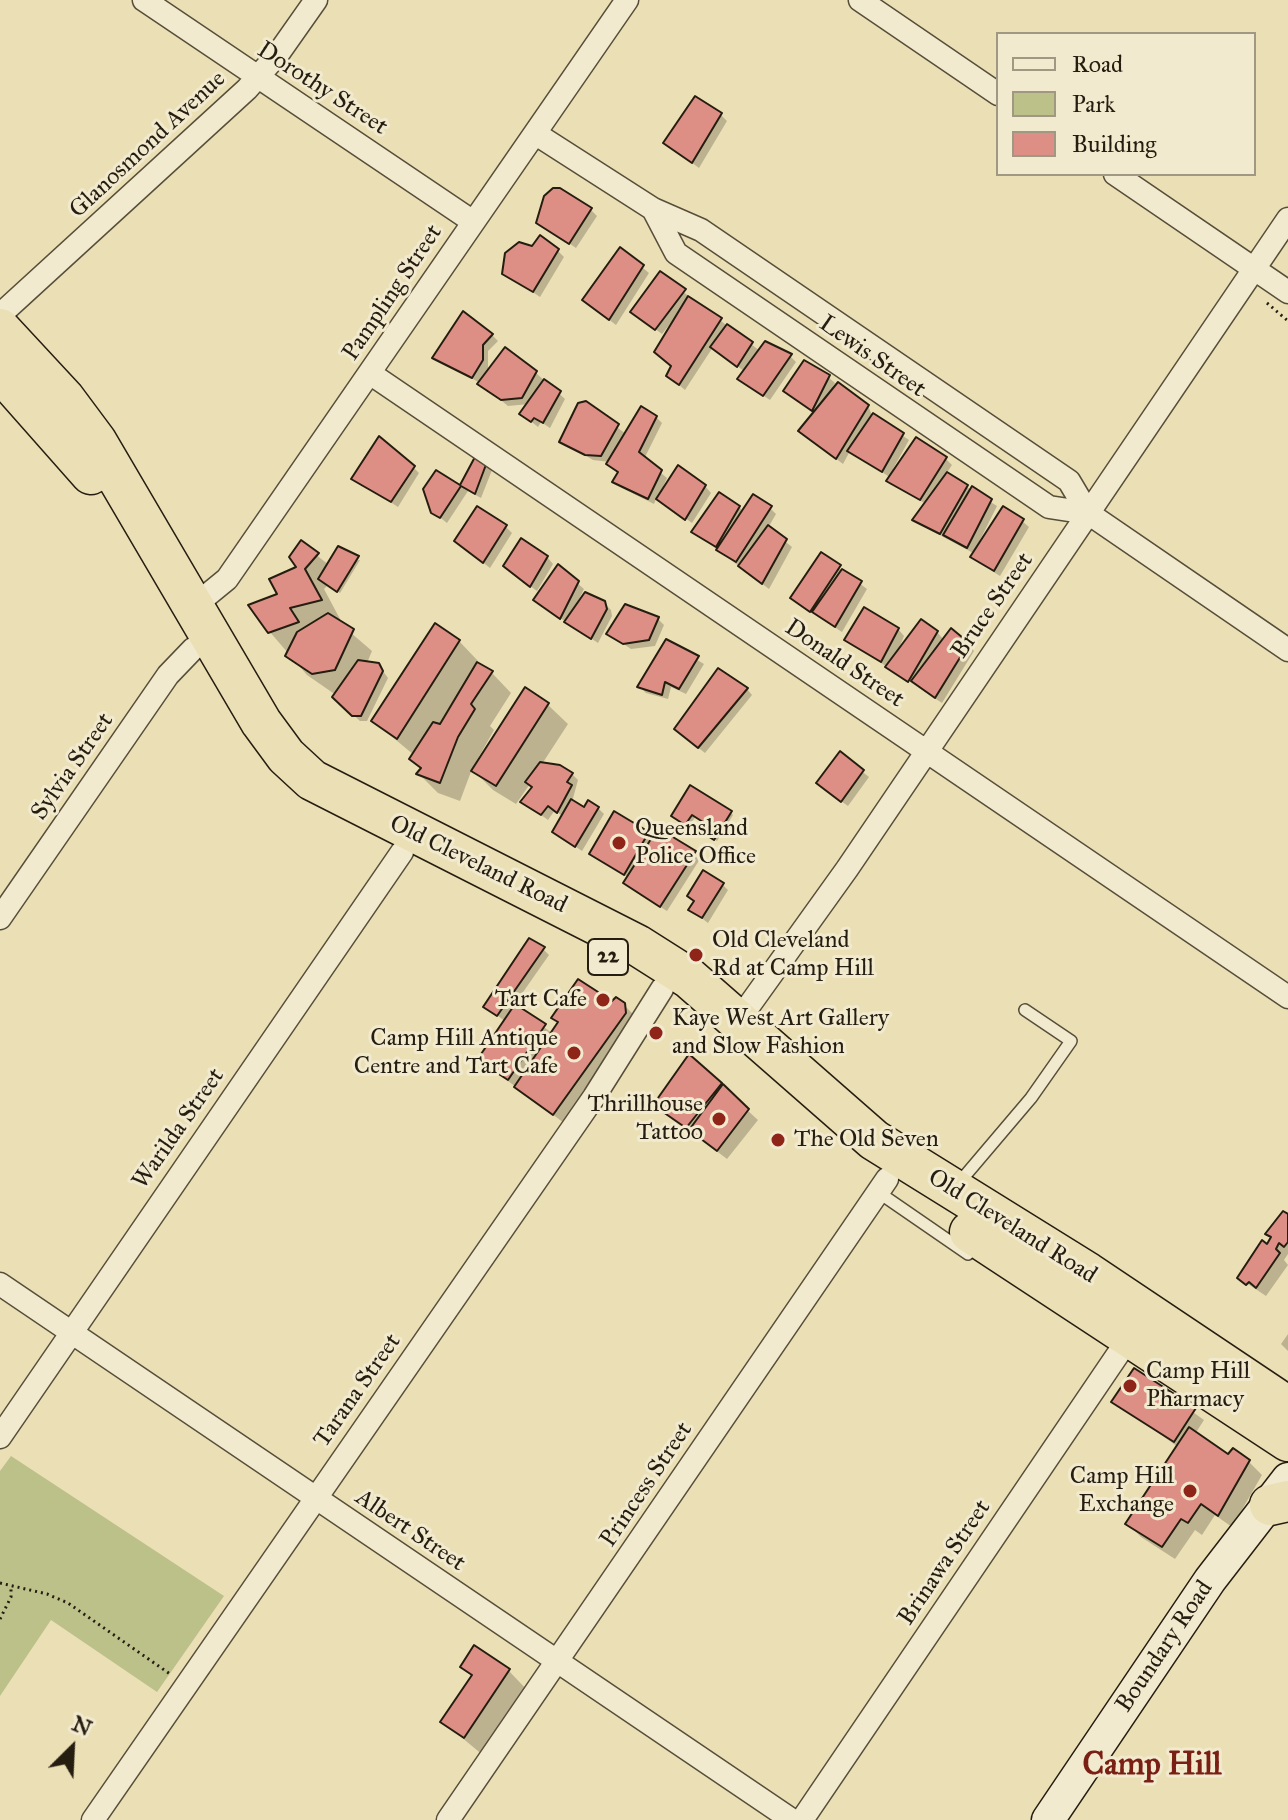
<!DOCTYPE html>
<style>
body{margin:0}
#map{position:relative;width:1288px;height:1820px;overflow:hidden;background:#ebdfb5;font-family:"IM FELL Great Primer",serif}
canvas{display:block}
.legend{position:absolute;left:996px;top:32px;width:260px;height:144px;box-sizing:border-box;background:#f2eacf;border:2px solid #a09883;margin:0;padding:10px 14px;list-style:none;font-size:24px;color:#261d11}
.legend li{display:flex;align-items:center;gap:16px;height:40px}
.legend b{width:40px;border:2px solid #a09883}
.north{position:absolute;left:32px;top:1708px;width:80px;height:80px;-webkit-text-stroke:6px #f2eacf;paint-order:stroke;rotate:24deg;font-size:22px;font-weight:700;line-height:32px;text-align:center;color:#261d11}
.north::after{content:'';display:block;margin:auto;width:28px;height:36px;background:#261d11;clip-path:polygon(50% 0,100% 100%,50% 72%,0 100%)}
</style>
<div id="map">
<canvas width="1288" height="1820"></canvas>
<ul class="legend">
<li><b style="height:10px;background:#f2eacf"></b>Road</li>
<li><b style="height:22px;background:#bcc18a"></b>Park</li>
<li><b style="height:22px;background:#de8f85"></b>Building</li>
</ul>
<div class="north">N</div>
</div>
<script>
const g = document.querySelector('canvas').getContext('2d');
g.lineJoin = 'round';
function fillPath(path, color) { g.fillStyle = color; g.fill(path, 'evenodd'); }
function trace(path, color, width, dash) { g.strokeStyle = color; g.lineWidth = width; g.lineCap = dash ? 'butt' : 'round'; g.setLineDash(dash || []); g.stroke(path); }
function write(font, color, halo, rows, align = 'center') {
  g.font = font + ' "IM FELL Great Primer",serif'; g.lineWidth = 6; g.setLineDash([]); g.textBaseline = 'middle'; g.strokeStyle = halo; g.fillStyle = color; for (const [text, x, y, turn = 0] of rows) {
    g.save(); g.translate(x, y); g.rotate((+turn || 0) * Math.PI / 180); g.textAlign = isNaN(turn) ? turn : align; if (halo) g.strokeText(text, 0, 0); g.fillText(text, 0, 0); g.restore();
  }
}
const green = new Path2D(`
 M11 1456 224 1596 157 1692 51 1620 0 1696V1471Z`);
const shadow = new Path2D(`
 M721 115 727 121 699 168 672 148Z
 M591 210 597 216 576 248 538 222Z
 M621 250 649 273 616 325 591 306Z
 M558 251 564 257 540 297 504 273Z
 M660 274 760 351 790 356 796 362 770 400 746 384 745 372 713 347 685 390 668 376 673 366V326L670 324 662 334 639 317Z
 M492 335 498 341 488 351V373H536L565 399 550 428 541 422 538 427 522 414 529 404 508 406 480 383 434 357Z
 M828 377 835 383 830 391 868 406 872 415 909 440 893 469 946 459 952 465 946 474 997 506 980 540 1022 521 1029 527 1000 576 979 563 973 557 975 554 921 525 915 520 926 504 895 486 891 478 850 451 843 464 807 437 815 413 792 397Z
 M586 404 626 434 656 417 662 423 644 459 667 478 662 489 664 491 705 486 711 493 692 523 657 497 654 504 620 487 614 481 620 473 610 462 593 460 561 441Z
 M477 458 492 470 481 498 468 491 447 523 433 512 436 472 460 487Z
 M413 467 419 473 398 507 354 479Z
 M739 507 744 512 770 508 776 514 768 528 792 547 769 589 694 532Z
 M506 527 512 533 490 568 463 547Z
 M301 543 329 565 360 560 340 593 328 585 324 589 340 619 336 620 372 651 367 663 378 664 388 678 367 721H360L334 697 338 692 333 693 307 675 269 631 280 596 299 568Z
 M822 555 867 589 842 632 799 604Z
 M547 557 553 564 537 591 511 572Z
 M577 583 584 589 578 601 604 603 611 610 612 616 598 643 542 606Z
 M658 619 664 625 655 646 631 649 609 634Z
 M898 629 904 636 895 658 937 632 944 640 968 644 974 651 942 703 846 640Z
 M459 641 478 661 476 664 492 673 511 693 490 726 494 730 472 769 526 690 548 705 568 724 542 764 572 774 578 780 572 802 584 809 598 808 604 814 582 851 554 832 563 817 555 810 548 820 523 802 534 788 530 784 516 804 493 790 472 769 460 801 438 793 419 774 423 770 412 759 414 755 373 721Z
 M667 642 704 664 686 694 671 687 668 699 646 693 640 687Z
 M747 689 752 695 705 753 682 735Z
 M840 754 869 777 848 806 824 789Z
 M731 813 733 815 717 841 703 832 706 822 696 816 689 826 673 816Z
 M648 833 700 859 667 911 632 889 626 883 629 878 592 854Z
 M722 884 728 890 708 923 691 910Z
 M543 949 549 955 514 1005 552 1033 613 1004 624 1005 634 1015 635 1024 564 1123 480 1060 506 1022 486 1007Z
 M689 1057 758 1120 727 1159 656 1105Z
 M1288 1217V1254L1284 1260 1288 1265 1266 1296 1239 1278 1268 1247 1272 1239 1268 1234Z
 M1288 1334V1351L1281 1344Z
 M1134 1370 1204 1420 1195 1434 1229 1457 1249 1462 1262 1475 1232 1527 1215 1515 1202 1535 1195 1530 1175 1559 1141 1537 1128 1524 1178 1447 1114 1401Z
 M462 1667 509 1671 528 1691 484 1756 443 1722 473 1677Z`);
const building = new Path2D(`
 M695 96 722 113 692 163 663 143Z
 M553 188H560L592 208 569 244 536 223 544 196Z
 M540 235 559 249 533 292 502 274 505 253 519 242 532 246Z
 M620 247 644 265 609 320 582 300Z
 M660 271 686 289 655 330 630 312Z
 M688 296 722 318 679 385 666 376 671 366 654 352Z
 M463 311 493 334 483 345V360L472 378 432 358Z
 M727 324 753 342 737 367 710 347Z
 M765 341 792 354 763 396 737 379Z
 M505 347 537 371 522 398 501 400 477 384Z
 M804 360 830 375 812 411 783 391Z
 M544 379 561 391 543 423 534 418 531 422 519 414Z
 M838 382 869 405 836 459 798 431Z
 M586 401 619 424 601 456 585 455 559 442 578 403Z
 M641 406 657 416 639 452 662 470 648 499 612 482 618 472 606 464Z
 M873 413 904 433 882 472 847 451Z
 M379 436 415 466 391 502 351 479Z
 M916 437 947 457 920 500 886 481Z
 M476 455 487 462 475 494 461 486 440 518 431 513 423 489 436 470 460 485Z
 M678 465 706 485 685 520 656 499Z
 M947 472 968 485 940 534 912 520Z
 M972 486 992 499 967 548 943 535Z
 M719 492 740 506 716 547 691 532Z
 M753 494 772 506 736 562 716 550Z
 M477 506 507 525 483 563 454 541Z
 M1003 506 1024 519 994 571 970 557Z
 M768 525 787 539 762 584 738 566Z
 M521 538 548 556 530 587 503 566Z
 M301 540 319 553 305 569 322 600 290 608 299 622 268 633 248 605 277 594 269 579 296 567 289 557Z
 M338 546 359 556 337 592 318 579Z
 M821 552 841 565 810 612 790 598Z
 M558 564 579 581 560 619 533 600Z
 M842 569 862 581 835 627 812 612Z
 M585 592 605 601 607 609 591 639 564 622Z
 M625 604 659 617 649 640 623 644 606 634Z
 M864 607 899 628 881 662 844 640Z
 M328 613 354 629 335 670 312 674 285 656 297 632Z
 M921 619 938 631 908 682 885 667Z
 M435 623 460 640 397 739 371 721Z
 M951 628 969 643 935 698 911 681Z
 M666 639 699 656 679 689 665 682 662 695 637 687Z
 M358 660 379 663 383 671 361 716H352L332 697Z
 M477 662 493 671 471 704 475 709 458 737 440 783 416 774 421 768 409 759 433 722 440 724Z
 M718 668 748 688 698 748 674 729Z
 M525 687 549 703 496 786 471 771Z
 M840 751 864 770 841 802 816 783Z
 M540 762 560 765 573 773 567 782 572 785 557 813 548 806 541 815 520 802 532 787 525 782Z
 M690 785 732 811 714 840 698 830 703 822 692 815 685 825 671 816Z
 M571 799 584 807 588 800 599 807 575 847 552 832Z
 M614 811 649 832 624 875 589 854Z
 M658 828 696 851 660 907 623 883Z
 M703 870 724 883 702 918 688 910 694 901 687 896Z
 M529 938 545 947 497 1016 483 1007Z
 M578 979 612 1001 616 997 625 1003 626 1013 553 1115 514 1087 558 1022 551 1018Z
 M515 1004 546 1024 508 1080 477 1060Z
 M689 1054 722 1083 686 1128 653 1105Z
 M723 1084 749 1109 717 1151 689 1130Z
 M1283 1211 1288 1214V1242L1284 1247 1279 1243 1276 1249 1280 1253 1256 1288 1249 1282 1246 1285 1237 1278 1262 1240 1267 1244 1271 1237 1265 1234Z
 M1134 1368 1196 1408 1174 1442 1111 1402Z
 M1189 1427 1228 1454 1233 1448 1250 1460 1218 1516 1201 1504 1188 1523 1181 1519 1162 1547 1125 1524Z
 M474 1645 510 1669 464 1738 440 1722 472 1675 460 1667Z`);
const path = new Path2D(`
 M1267 303 1288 321
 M0 1583 47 1594 68 1603 170 1674
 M0 1619 11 1597V1588`);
const lane = new Path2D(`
 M958 1184 1031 1098 1071 1041 1025 1010
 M878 1192 968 1254`);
const street = new Path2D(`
 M144 0 472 221
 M860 0 998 94
 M536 134 653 209 701 230 1069 481 1088 513
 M1115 174 1288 292
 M653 209 676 253 1049 507 1088 513 1288 650
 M0 315 247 89 278 54 316 0
 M371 374 1288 997
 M194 606 227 579 627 0
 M0 918 168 675 193 649
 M738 1021 847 869 1288 219
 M0 1284 792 1820
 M0 1437 402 852
 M93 1820 594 1097 662 989
 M448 1820 887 1179
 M802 1820 1131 1335`);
const secondary = new Path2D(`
 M1048 1820 1210 1580 1288 1479`);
const highway = new Path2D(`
 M0 329 64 398 96 441 261 722 286 756 312 780 637 945 689 978 874 1140 1088 1273 1288 1407
 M0 371 91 474
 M970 1232 1288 1441
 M1270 1505 1288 1501`);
const markers = [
 [619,843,8,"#8f2418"],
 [696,955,8,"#8f2418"],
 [603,1000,8,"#8f2418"],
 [656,1033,8,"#8f2418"],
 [574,1053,8,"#8f2418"],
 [719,1119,8,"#8f2418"],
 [778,1140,8,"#8f2418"],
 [1130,1386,8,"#8f2418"],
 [1190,1491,8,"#8f2418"]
];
const shields = [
 [608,957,40]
];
const shieldNames = [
 ["22",608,957]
];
const streetNames = [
 ["Dorothy Street",322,89,33],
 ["Glanosmond Avenue",148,145,-43],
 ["Pampling Street",393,293,-56],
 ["Lewis Street",872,357,35],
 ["Bruce Street",993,606,-55],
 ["Donald Street",844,664,34],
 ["Sylvia Street",73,767,-55],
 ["Old Cleveland Road",478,865,26],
 ["Warilda Street",179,1129,-55],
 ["Old Cleveland Road",1012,1227,32],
 ["Tarana Street",358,1391,-55],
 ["Princess Street",647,1485,-56],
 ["Albert Street",410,1531,34],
 ["Brinawa Street",945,1563,-56],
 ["Boundary Road",1165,1647,-56]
];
const poiNames = [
 ["Queensland",635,829],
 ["Police Office",635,857],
 ["Old Cleveland",712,941],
 ["Rd at Camp Hill",712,969],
 ["Tart Cafe",587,1000,"right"],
 ["Kaye West Art Gallery",672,1019],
 ["and Slow Fashion",672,1047],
 ["Camp Hill Antique",558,1039,"right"],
 ["Centre and Tart Cafe",558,1067,"right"],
 ["Thrillhouse",703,1105,"right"],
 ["Tattoo",703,1133,"right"],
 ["The Old Seven",794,1140],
 ["Camp Hill",1146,1372],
 ["Pharmacy",1146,1400],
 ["Camp Hill",1174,1477,"right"],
 ["Exchange",1174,1505,"right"]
];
const districtNames = [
 ["Camp Hill",1152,1766]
];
fillPath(green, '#bcc18a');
fillPath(shadow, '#0003');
fillPath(building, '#de8f85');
trace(building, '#261d11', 2);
trace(lane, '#574e3a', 14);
trace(street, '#574e3a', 25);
trace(secondary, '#261d11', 35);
trace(highway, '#261d11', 43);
trace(path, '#261d11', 3, [2, 4]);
trace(lane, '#f2eacf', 11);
trace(street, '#f2eacf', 22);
trace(secondary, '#f2eacf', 32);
trace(highway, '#ebdfb5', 40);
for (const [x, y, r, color] of markers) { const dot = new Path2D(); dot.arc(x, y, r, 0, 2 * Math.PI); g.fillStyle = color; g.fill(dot); trace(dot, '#f2eacf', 3); }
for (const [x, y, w] of shields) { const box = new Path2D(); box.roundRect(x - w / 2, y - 18, w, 36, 6); g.fillStyle = '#f2eacf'; g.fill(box); trace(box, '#261d11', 2); }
write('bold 22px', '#261d11', null, shieldNames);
write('24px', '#261d11', '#f2eacf', streetNames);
write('24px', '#261d11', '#f2eacf', poiNames, 'left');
write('bold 32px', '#7a1f14', '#f2eacf', districtNames);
</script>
